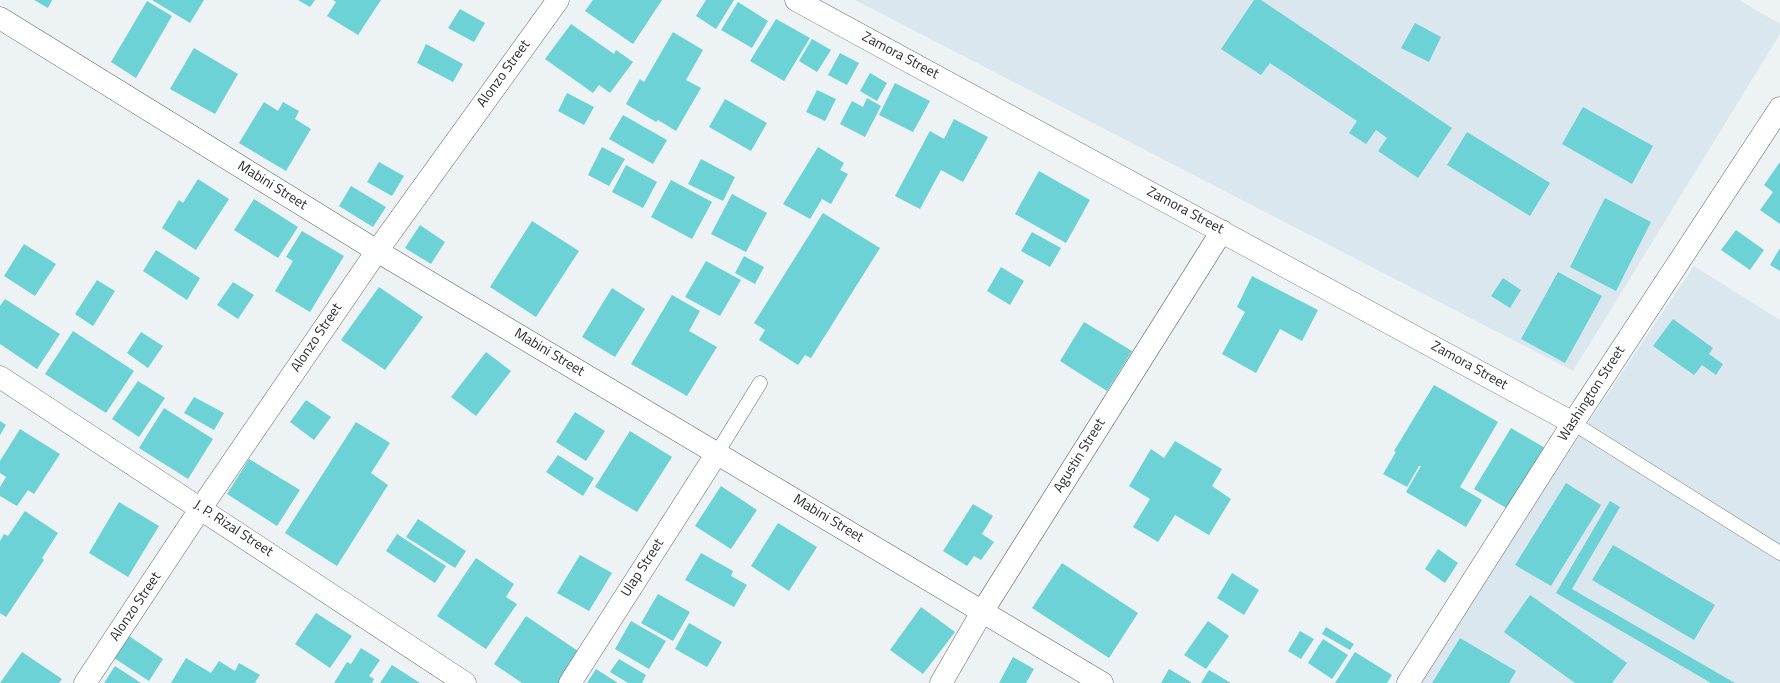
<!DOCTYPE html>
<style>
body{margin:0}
canvas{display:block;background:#edf2f5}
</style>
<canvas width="1780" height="683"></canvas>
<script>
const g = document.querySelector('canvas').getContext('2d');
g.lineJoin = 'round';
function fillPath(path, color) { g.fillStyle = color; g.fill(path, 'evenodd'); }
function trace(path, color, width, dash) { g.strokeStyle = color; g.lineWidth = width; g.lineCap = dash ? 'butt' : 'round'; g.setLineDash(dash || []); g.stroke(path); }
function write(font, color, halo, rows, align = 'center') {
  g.font = font + ' "Titillium Web",sans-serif'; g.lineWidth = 3; g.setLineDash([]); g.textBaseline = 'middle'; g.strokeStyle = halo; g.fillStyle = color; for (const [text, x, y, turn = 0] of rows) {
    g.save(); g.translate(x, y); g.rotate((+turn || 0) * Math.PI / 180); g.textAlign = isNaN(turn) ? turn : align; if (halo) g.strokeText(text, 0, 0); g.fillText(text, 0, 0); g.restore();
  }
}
const built = new Path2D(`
 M855 0H1739L1780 24V34L1573 371Z
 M1694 266 1780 320V683H1413Z`);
const building = new Path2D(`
 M34 0H52L48 8Z
 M152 0H204L190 23Z
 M298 0H315L310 7Z
 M333 0H381L358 35 327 16 336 2Z
 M593 0H662L633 44 585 11Z
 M706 0H734L716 29 696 16Z
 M1254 0H1261L1452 128 1418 178 1378 151 1387 138 1376 130 1366 144 1349 133 1357 121 1270 63 1261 75 1221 49Z
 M147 1 172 16 136 78 111 62Z
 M738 2 768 21 752 48 721 30Z
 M460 9 485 23 474 42 448 28Z
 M776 19 810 38 784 81 750 61Z
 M1415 23 1441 37 1429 62 1401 48Z
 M571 24 614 54 616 50 633 62 610 93 599 85 593 93 545 59Z
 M673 32 703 50 686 80 701 88 676 131 658 120 656 122 626 104 640 79 644 82Z
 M812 39 831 50 817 72 799 61Z
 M426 44 463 64 453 82 417 63Z
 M194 48 238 74 215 114 170 89Z
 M840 53 859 63 847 85 828 75Z
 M870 73 887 83 877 101 860 91Z
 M895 83 930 101 913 132 879 115Z
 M817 90 836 99 825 121 806 112Z
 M567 93 594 107 584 125 558 111Z
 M867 98 881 106 865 137 840 124 852 101 863 107Z
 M725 99 767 123 751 151 709 127Z
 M264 102 278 111 283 102 299 111 295 119 311 129 286 171 239 143Z
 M1583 107 1653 146 1632 184 1562 144Z
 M623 115 667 140 653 164 609 139Z
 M954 119 988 137 963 182 941 170 920 209 895 196 930 131 944 139Z
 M1467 132 1550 183 1530 216 1447 165Z
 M602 147 625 159 609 186 588 175Z
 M818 147 844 163 840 170 848 174 831 204 822 199 810 219 783 204Z
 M701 159 735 177 723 201 688 184Z
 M379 162 404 176 392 196 367 182Z
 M1780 162V224L1760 210 1773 192 1764 185Z
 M626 165 657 182 643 208 612 192Z
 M1039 171 1090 200 1066 243 1015 214Z
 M198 179 229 199 196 250 162 228 179 200 183 203Z
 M671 180 712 202 692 239 651 217Z
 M351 186 386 207 373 227 339 206Z
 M732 194 767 213 746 252 711 234Z
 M1605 198 1651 222 1616 291 1570 267Z
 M254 199 298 227 278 258 234 230Z
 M823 213 880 248 811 358 805 355 798 365 759 340 765 330 754 323Z
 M532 221 579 251 536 317 490 287Z
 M420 225 445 242 431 264 405 248Z
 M1736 230 1764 250 1750 270 1721 250Z
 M302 231 344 256 310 312 275 291 293 261 286 257Z
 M1032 232 1061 248 1050 267 1021 251Z
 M24 244 56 264 35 296 4 276Z
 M1780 248V271L1770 265Z
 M156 250 200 278 187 300 143 271Z
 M744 256 764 267 755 284 735 273Z
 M706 261 741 280 720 316 685 297Z
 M1001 267 1024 281 1010 305 987 291Z
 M1558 272 1602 296 1565 363 1521 339Z
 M1252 276 1318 310 1302 341 1280 329 1256 373 1222 354 1245 312 1237 307Z
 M1503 278 1521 290 1510 308 1491 296Z
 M97 280 115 291 93 326 75 314Z
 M233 282 254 295 238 319 217 305Z
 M379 287 423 317 385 370 341 340Z
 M612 288 645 309 615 357 582 337Z
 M672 295 700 311 689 331 717 347 687 396 631 364Z
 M5 299 60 334 37 369 0 344V306Z
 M1673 319 1713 348 1709 354 1723 364 1716 375 1702 365 1694 375 1653 346Z
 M1084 322 1132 351 1107 391 1060 361Z
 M73 331 134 371 106 413 45 374Z
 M141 332 163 346 148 368 127 353Z
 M486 352 511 371 476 416 451 397Z
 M138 381 165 398 139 437 112 419Z
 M1434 385 1498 422 1460 487 1482 500 1466 527 1406 492 1421 466H1419L1407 487 1383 474 1396 452 1394 451Z
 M194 397 224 413 214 430 184 413Z
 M306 400 331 417 314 440 290 422Z
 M164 408 213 439 188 479 139 448Z
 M575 412 605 431 586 461 556 442Z
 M0 421 6 425 0 435Z
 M356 422 390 443 371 473 388 485 337 566 285 533Z
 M1511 428 1545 448 1508 509 1474 489Z
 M20 429 60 454 34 494 28 490 17 506 0 496V487L6 477 0 473V461Z
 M630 431 672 457 637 512 595 487Z
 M1175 441 1222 469 1212 486 1231 499 1209 535 1175 515 1158 542 1133 527 1150 499 1129 486 1151 449 1164 458Z
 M558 455 594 478 583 496 546 472Z
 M249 459 300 490 277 526 227 494Z
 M1566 483 1601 505 1551 586 1515 565Z
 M721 486 757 510 731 549 695 526Z
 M1610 501 1620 507 1572 589 1735 683H1711L1556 593Z
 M119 502 159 526 128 577 89 553Z
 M973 504 993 516 982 534 994 542 981 560 974 556 967 566 943 551Z
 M25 511 58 533 42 558 44 560 6 617 0 613V541L4 534 8 536Z
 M418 519 466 551 455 568 406 537Z
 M778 523 817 547 789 591 751 566Z
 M397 534 446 566 435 583 386 551Z
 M1613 545 1715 605 1694 640 1592 580Z
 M1438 549 1458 563 1445 583 1425 569Z
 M701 553 733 571 731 576 747 585 734 607 685 580Z
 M580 555 612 573 589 611 557 593Z
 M476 558 514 584 506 597 517 604 486 649 437 616Z
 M1062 563 1138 613 1109 658 1032 608Z
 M1232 573 1259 590 1244 615 1217 598Z
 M658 594 690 612 673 641 641 623Z
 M1530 595 1627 663 1612 683H1575L1504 632Z
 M921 607 955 632 923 674 890 650Z
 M316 613 352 636 330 668 295 644Z
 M526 616 581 653 560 683H522L494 664Z
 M631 621 666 641 649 669 615 649Z
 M1208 621 1229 636 1206 669 1184 655Z
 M689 623 722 642 707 667 675 649Z
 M1326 627 1354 644 1350 650 1322 634Z
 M1300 631 1314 639 1301 659 1288 651Z
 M129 636 163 659 149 681 114 658Z
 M1460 638 1516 671 1509 683H1432Z
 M1323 639 1348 655 1332 679 1308 663Z
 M361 648 380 660 369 676 374 679 372 683H334L347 662 351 664Z
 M22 652 62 679 59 683H0Z
 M1355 652 1392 675 1387 683H1335Z
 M1013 657 1034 669 1026 683H999Z
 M186 658 211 673 219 661 235 671 239 663 260 675 255 682 257 683H171Z
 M619 659 646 675 642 683H628L610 672Z
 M392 665 420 683H380Z
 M115 666 141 683H104Z
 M596 669 618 683H587Z
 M1169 669 1191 682V683H1161Z
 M1209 670 1231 683H1201Z`);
const lane = new Path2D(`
 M1573 423 1780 553
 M717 453 760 383`);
const street = new Path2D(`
 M796 0 1573 423
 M0 18 377 251 1102 683
 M85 683 201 508 377 251 558 0
 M570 683 717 453
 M941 683 982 612 1222 231
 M1408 683 1573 423 1780 108`);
const secondary = new Path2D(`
 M0 377 465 683`);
const streetNames = [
 ["Zamora Street",900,56,28],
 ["Alonzo Street",504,74,-54],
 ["Mabini Street",272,186,32],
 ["Zamora Street",1185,211,28],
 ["Alonzo Street",317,338,-56],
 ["Mabini Street",549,353,31],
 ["Zamora Street",1469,366,29],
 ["Washington Street",1592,394,-57],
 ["Agustin Street",1080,456,-58],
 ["Mabini Street",828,519,31],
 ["J. P. Rizal Street",233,529,33],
 ["Ulap Street",643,568,-57],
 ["Alonzo Street",136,607,-56]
];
fillPath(built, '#dae7ee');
fillPath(building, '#6cd2d6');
trace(lane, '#63676a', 15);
trace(street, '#63676a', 23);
trace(secondary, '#63676a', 23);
trace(lane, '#fff', 14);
trace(street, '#fff', 22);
trace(secondary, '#fff', 22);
write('14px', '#2a2c2d', '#fff', streetNames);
</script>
